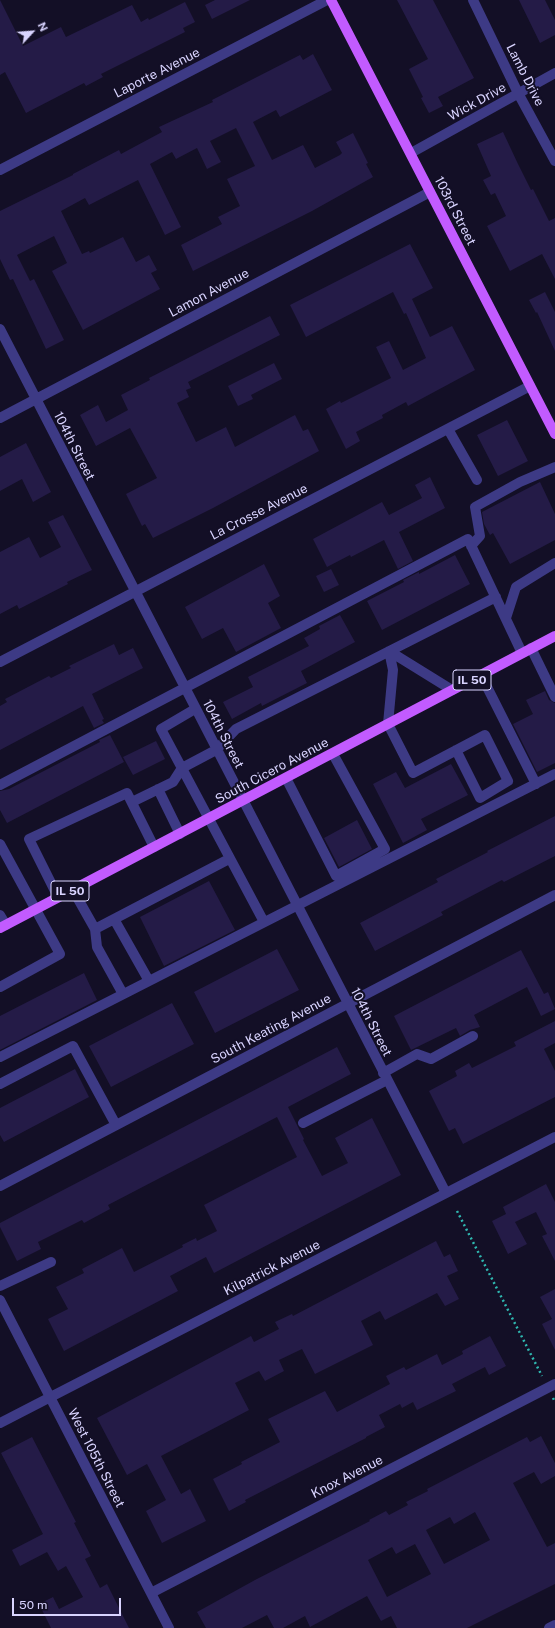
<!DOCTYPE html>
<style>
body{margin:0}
#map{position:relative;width:555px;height:1628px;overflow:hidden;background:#130f26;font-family:"Public Sans",sans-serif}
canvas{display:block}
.north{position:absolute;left:12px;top:12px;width:40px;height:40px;-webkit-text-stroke:3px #130f26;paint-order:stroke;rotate:64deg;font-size:11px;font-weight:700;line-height:16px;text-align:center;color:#d9d4ff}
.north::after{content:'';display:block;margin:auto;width:14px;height:18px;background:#d9d4ff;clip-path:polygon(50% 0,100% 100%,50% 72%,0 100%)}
.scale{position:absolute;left:12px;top:1598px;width:109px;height:18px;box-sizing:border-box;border:2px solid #d9d4ff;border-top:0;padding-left:5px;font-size:12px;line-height:14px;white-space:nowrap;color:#d9d4ff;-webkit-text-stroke:3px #130f26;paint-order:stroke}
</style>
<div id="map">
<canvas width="555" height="1628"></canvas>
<div class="north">N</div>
<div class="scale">50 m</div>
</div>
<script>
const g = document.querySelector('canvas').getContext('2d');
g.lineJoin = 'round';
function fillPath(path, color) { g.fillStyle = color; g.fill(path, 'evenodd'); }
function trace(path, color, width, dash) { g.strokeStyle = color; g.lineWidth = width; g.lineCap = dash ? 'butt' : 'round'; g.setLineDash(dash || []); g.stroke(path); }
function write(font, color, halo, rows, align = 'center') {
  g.font = font + ' "Public Sans",sans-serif'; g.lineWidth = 4; g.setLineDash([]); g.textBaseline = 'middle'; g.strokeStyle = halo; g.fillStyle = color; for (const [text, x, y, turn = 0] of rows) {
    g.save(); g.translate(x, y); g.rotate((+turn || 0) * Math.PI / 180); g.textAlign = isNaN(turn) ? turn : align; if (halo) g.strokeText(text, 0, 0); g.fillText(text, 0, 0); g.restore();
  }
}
const building = new Path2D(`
 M0 0 23 46 61 27 66 37 132 5 141 22 148 18 149 20 185 2 195 22 183 28 185 32 101 74 103 77 86 86 84 83 26 113 5 72 0 75Z
 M215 0H250L212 19 205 5Z
 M397 0H433L474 78 438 97 443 106 429 113 421 98 423 97 409 69 428 59Z
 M519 0H545L555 20V35L540 43Z
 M313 54 332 90 280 117 276 110 253 122 272 160 303 145 315 168 340 155 342 153 336 142 353 133 368 163 366 164 373 177 312 211 193 271 181 245 222 224 218 217 240 206 227 179 255 166 236 128 210 141 221 162 207 169 197 148 176 159 172 152 150 164 181 227 165 235 138 180 89 205 85 198 61 211 82 254 89 251 90 253 123 237 136 262 149 255 157 270 151 273 160 289 83 330 52 271 67 263 54 236 17 255 30 281 34 279 64 340 46 349 13 279 10 280 0 259V211L73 175V174L119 150 121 154 162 132 159 127 213 102 212 100 300 55 303 60Z
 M503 132 518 164 531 190 533 189 549 221 555 218V279L542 254 510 271 487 226 506 216 495 193 491 195 483 180 491 176 477 144Z
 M410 244 433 288 412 299 430 337 452 326 475 370 408 406 406 402 382 415 383 418 356 432 360 441 346 449 326 409 340 401 341 403 391 378 376 347 389 341 403 370 426 358 406 313 404 314 393 292 306 337 290 305Z
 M545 292 555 312V351L537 312 536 313 529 300Z
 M270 316 280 335 188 382 191 388 186 390 189 397 177 403 196 442 226 427 235 447 295 415 303 431 308 429 319 451 213 508 153 538 145 524 142 526 126 494 157 478 130 428 96 446 80 415 98 405 106 422 128 410 121 395 150 380 149 378Z
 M274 363 282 379 251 395 253 399 238 406 228 386Z
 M507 420 528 461 498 476 477 435Z
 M26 443 51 492 33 502 22 479 0 491V457Z
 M430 477 445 508 399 532 413 561 398 569 384 540 351 557 350 555 327 567 313 539 382 502 389 515 422 498 415 485Z
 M540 482 555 514V540L510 564 493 533 490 535 484 524 482 512Z
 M63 515 92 570 67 582 68 584 19 609 17 605 0 614V552L29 537 40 558 61 547 48 522Z
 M455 555 470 584 382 630 367 601 404 582 403 580 419 572V574Z
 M264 564 280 596 268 603 281 628 236 652 223 628 202 639 185 607Z
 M331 569 339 585 324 592 316 576Z
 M340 615 355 642 301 671 307 683 262 706 261 703 232 719 223 702 253 687 248 677 309 646 304 638 320 629 319 626Z
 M114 644 119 655 133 648 143 668 92 694 104 719 102 720 104 723 94 728 83 706 0 750V706L7 702 5 699 49 676 51 678 71 668 69 666Z
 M545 691 549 700 555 703V763L537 772 513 724 533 714 526 700Z
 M110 735 124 762 7 823 0 810V791L9 789 100 742 99 740Z
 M156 741 165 759 133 775 123 757Z
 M451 764 468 795 421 819 427 830 403 843 373 784 396 772 405 788Z
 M555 816V856L504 882 502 880 441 912 443 915 375 951 360 923 438 882 436 879 488 852 487 851Z
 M357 820 372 849 339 867 324 838Z
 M209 881 235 930 164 966 140 917Z
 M277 949 299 990 215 1033 194 992Z
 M521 950 544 994 548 992 555 1009 541 1016 527 987 474 1015 480 1027 470 1030 460 1036 456 1028 411 1050 394 1016Z
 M84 973 97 1000 0 1050V1016Z
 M172 1003 194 1044 111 1087 89 1046Z
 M555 1021V1043L544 1049 555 1071V1097L463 1144 455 1128 449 1131 429 1091 457 1076 455 1071 469 1063 472 1068 516 1046 514 1042Z
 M337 1047 351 1074 288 1107 304 1139 303 1140 322 1176 348 1163 335 1138 372 1118 401 1175 214 1273 206 1257 170 1276 178 1291 64 1351 48 1319 68 1309 56 1287 84 1273 82 1269 122 1248 134 1272 183 1247 182 1245 196 1238 197 1241 217 1231 204 1205 297 1157 277 1117 108 1205 110 1209 84 1223 82 1220 38 1242 41 1249 17 1261 0 1227V1223Z
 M75 1069 89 1097 4 1142 0 1135V1108Z
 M546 1184 555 1202V1261L542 1236 547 1234 536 1212 515 1222 527 1244 508 1254 492 1221 506 1214 503 1207Z
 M436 1241 444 1257 450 1254 458 1271 447 1276 459 1299 445 1306 437 1293 385 1320 380 1311 361 1321 373 1345 315 1374 302 1349 279 1360 284 1371 265 1381 259 1371 235 1383 249 1410 161 1456 181 1494 190 1489 206 1521 162 1543 146 1511 166 1500 147 1464 127 1475 97 1418 251 1336 254 1342 279 1329 275 1322 292 1314 293 1316Z
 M555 1289V1350L542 1324 552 1319 540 1297Z
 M490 1336 506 1366 489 1375 485 1367 452 1384 456 1391 417 1410 413 1402 402 1408 400 1404 379 1415 385 1427 366 1437V1438L245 1500 246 1502 229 1511 213 1479 242 1464 241 1462 280 1442 268 1419 325 1391 337 1412 390 1384 386 1376 404 1367 406 1370 437 1354 442 1365 463 1354 462 1351Z
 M541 1436 555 1463V1476L541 1484 534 1472 513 1483 547 1547 555 1543V1584L467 1628H397L391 1616 381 1621 367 1596 310 1627 305 1616 283 1628H274L267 1615 242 1628H206L197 1612 255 1580 370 1521 369 1520 386 1511 389 1515 408 1505 406 1502 428 1491 427 1489 527 1437 530 1442ZM475 1512 490 1540 444 1564 426 1530 450 1517 454 1524ZM415 1544 431 1574 387 1597 368 1560 392 1547 396 1554Z
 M32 1437 76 1522 74 1523 91 1556 85 1559 100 1588 107 1584 129 1628H51L39 1604 53 1597 59 1609 83 1597 66 1566 58 1571 47 1552 20 1566 12 1550 43 1534 1 1453Z`);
const path = new Path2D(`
 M457 1211 542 1376
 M553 1398 555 1402`);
const minor = new Path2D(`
 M473 0 518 93 555 161
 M411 153 555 73
 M0 170 327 0
 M0 329 446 1193
 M0 418 430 192
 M448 429 477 480
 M471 546 480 536 475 507 520 482 555 467
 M506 618 516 587 555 563
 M531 648 555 697
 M0 662 530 386
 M481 675 536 784
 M452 690 389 651 393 670 388 724 413 773 485 735 508 781 480 798 456 750
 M195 709 161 729 264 922
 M286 778 336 876 385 849 333 754
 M0 785 468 539 522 653
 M158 789 180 834
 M132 802 173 782 182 768 216 750 236 729 496 597
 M0 844 60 954 0 987
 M73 890 95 929 97 947 123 994
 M58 897 29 839 127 793 154 847
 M0 915 6 925
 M114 919 149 981
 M95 929 229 859
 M0 1057 555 774
 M383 1073 417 1054 431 1059 473 1036
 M0 1084 73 1046 116 1125
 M303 1123 387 1080
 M0 1186 555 895
 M0 1286 51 1262
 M0 1300 169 1628
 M0 1423 555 1137
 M151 1593 555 1384
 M549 1628 555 1625`);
const major = new Path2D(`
 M331 0 555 434
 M0 928 555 636`);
const shields = [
 [472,680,38],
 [70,891,38]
];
const shieldNames = [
 ["IL 50",472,680],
 ["IL 50",70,891]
];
const streetNames = [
 ["Laporte Avenue",157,73,-27],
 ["Lamb Drive",525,75,63],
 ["Wick Drive",477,102,-29],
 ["103rd Street",455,211,63],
 ["Lamon Avenue",209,293,-28],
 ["104th Street",74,446,63],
 ["La Crosse Avenue",259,512,-27],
 ["104th Street",223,734,63],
 ["South Cicero Avenue",272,771,-28],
 ["104th Street",371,1022,63],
 ["South Keating Avenue",271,1029,-28],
 ["Kilpatrick Avenue",272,1268,-27],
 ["West 105th Street",96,1458,63],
 ["Knox Avenue",347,1477,-27]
];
fillPath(building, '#241b47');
trace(path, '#2fb8b0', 2.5, [2, 3]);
trace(minor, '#3d3a85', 10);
trace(major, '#c25bff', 10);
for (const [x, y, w] of shields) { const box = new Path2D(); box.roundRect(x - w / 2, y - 10, w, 20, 3); g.fillStyle = '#130f26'; g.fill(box); trace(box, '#d9d4ff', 1); }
write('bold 12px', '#d9d4ff', null, shieldNames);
write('13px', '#d9d4ff', '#130f26', streetNames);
</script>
